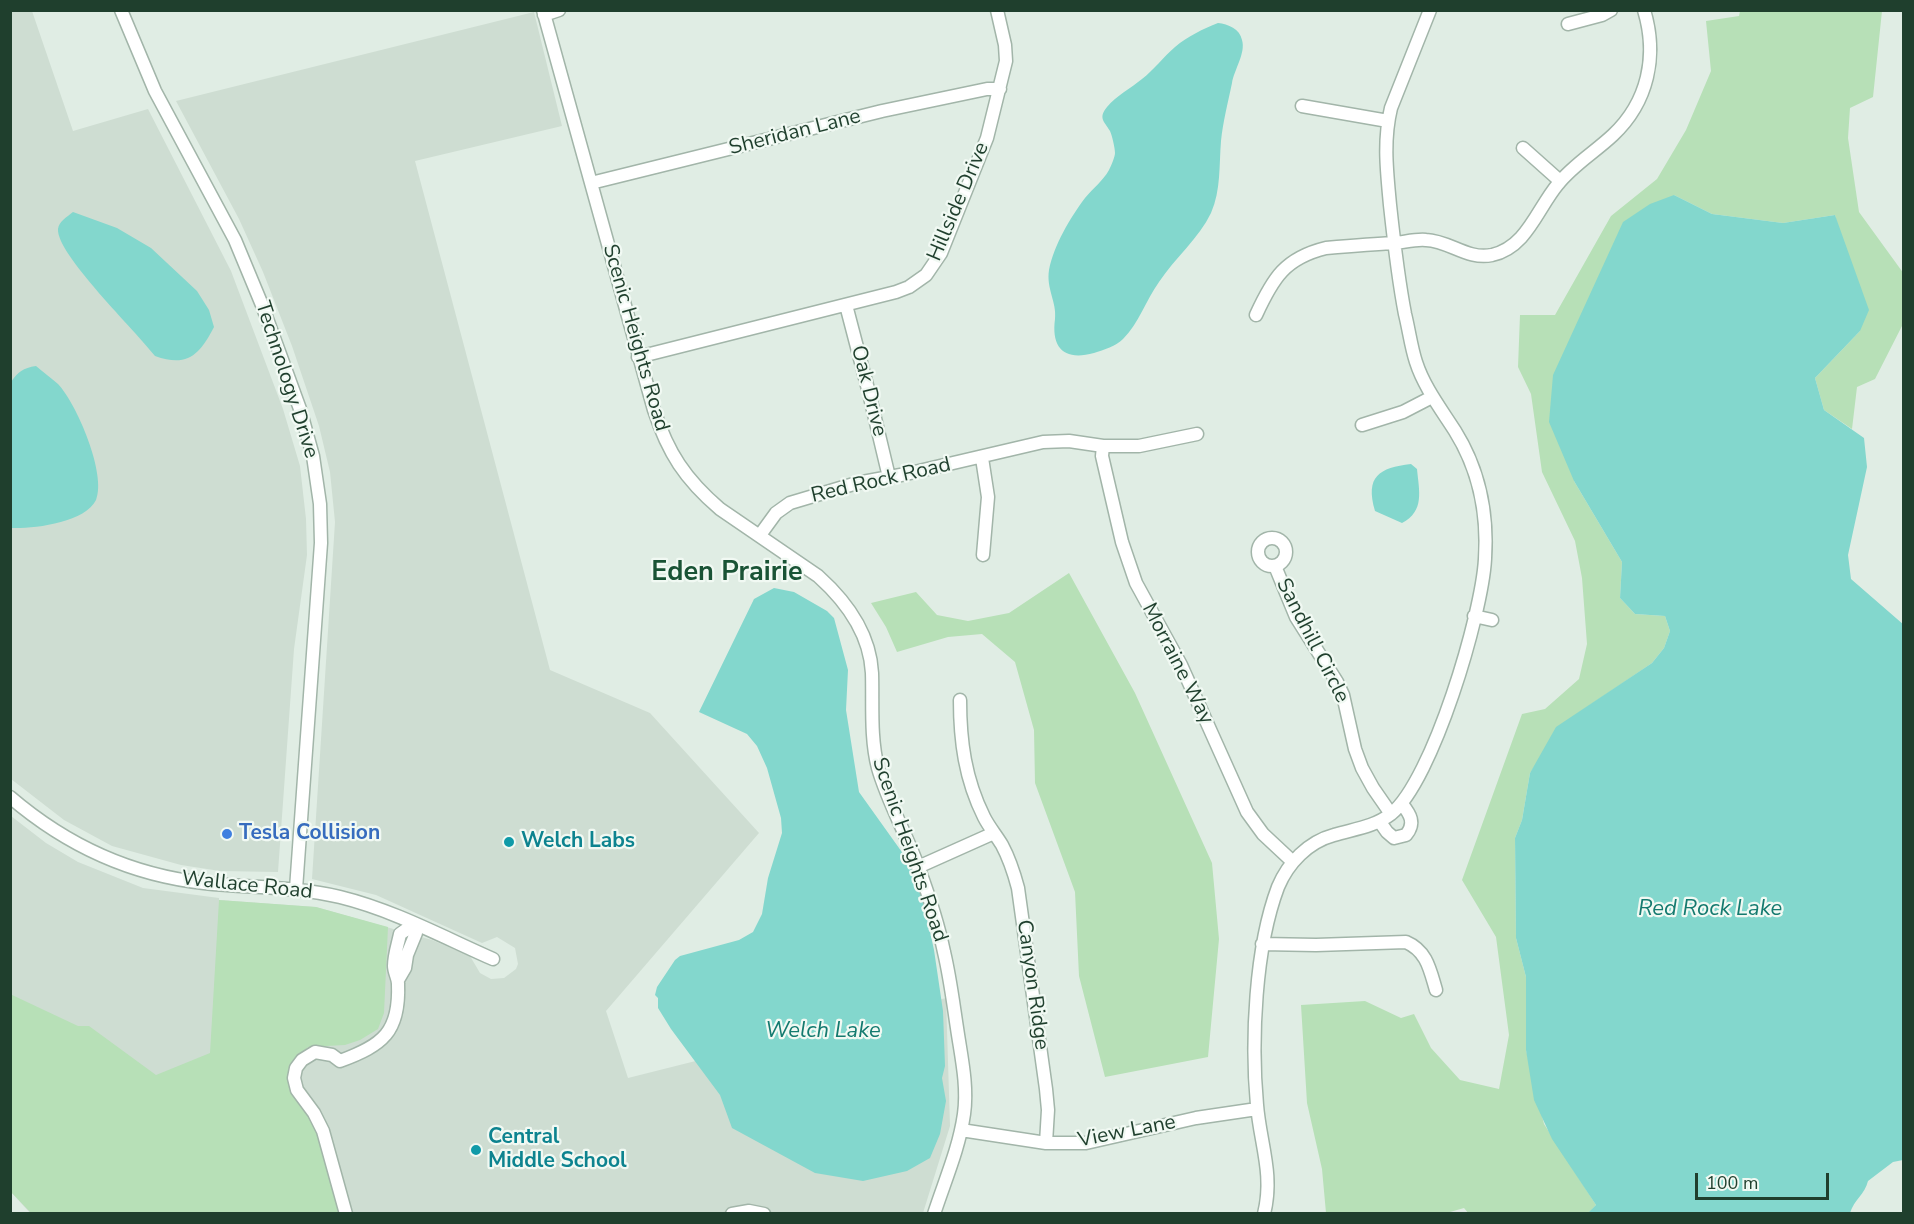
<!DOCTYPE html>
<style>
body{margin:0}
#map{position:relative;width:1914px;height:1224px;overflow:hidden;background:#e0ede4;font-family:"Nunito Sans",sans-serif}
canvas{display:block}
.frame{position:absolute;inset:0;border:12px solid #1f3f2d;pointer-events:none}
.scale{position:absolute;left:1695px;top:1173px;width:134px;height:27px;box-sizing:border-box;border:3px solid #1f3f2d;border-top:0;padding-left:8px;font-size:18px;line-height:21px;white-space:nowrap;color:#1f3f2d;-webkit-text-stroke:4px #f1f9f3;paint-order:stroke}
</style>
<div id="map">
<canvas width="1914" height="1224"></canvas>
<div class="frame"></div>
<div class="scale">100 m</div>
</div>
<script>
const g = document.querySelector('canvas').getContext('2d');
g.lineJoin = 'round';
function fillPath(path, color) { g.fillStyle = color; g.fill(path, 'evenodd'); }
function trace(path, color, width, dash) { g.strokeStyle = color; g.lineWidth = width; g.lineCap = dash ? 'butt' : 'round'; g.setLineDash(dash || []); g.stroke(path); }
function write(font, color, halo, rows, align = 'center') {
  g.font = font + ' "Nunito Sans",sans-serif'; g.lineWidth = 4.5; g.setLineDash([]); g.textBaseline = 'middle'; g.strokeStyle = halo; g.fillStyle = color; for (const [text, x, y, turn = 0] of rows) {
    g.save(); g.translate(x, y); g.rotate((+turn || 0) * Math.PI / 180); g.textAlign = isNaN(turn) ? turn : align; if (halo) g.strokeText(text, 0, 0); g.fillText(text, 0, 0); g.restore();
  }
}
const built = new Path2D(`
 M10 11H32L73 131 148 109 231 271 283 409 300 466 306 519 307 555 294 649 278 872 220 871 181 865 112 846 64 820 11 779Z
 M534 12 562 126 415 161 550 670 650 713 759 833 606 1011 628 1078 946 998 950 1126 923 1213 31 1214 11 1192V816L46 843 78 862 143 888 219 898V900L316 907 432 940 470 956 480 973 491 979 504 978 516 969 518 964 515 948 497 937 482 943 376 895 312 879 335 522 330 472 319 426 292 346 263 272 239 219 176 101Z`);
const green = new Path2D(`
 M1740 11H1882L1873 97 1850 108 1848 138 1859 212 1904 274 1903 324 1875 379 1857 387 1852 429 1824 410 1815 378 1860 331 1835 215 1783 223 1712 214 1674 195 1574 481 1622 562 1620 598 1635 614 1665 616 1670 631 1664 648 1652 663 1574 716 1539 760 1530 773 1522 820 1515 838 1516 938 1526 977V1050L1544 1124 1596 1205 1588 1214H1469L1464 1208 1443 1214 1326 1213 1322 1169 1307 1103 1301 1005 1365 1001 1401 1018 1414 1014 1431 1048 1460 1080 1499 1089 1509 1035 1496 937 1462 880 1522 714 1545 709 1579 679 1587 644 1582 578 1575 541 1542 472 1531 394 1518 367 1520 315H1555L1611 216 1657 179 1686 130 1711 71 1706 21 1739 16Z
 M1069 573 1135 693 1212 863 1219 939 1208 1057 1105 1077 1079 976 1075 892 1035 783 1034 730 1015 662 982 634 948 637 897 652 886 627 871 603 916 592 937 615 968 621 1009 613Z
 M219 900 316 907 388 927 384 1013 378 1029 360 1040 345 1045 308 1047 293 1060 289 1073 291 1088 318 1131 341 1213H31L11 1192 10 994 78 1026H89L156 1075 210 1053Z`);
const water = new Path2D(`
 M1218 23C1228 24 1240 29 1242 40 1246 53 1234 70 1232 83 1228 102 1223 122 1221 141 1219 165 1221 190 1211 213 1199 238 1175 258 1159 282 1146 300 1139 323 1123 339 1116 346 1104 350 1094 353 1065 361 1051 349 1055 319 1057 302 1046 289 1049 270 1054 245 1070 218 1085 198 1093 188 1103 181 1109 170 1111 166 1115 157 1115 153 1115 148 1112 135 1110 131 1104 121 1098 118 1107 107 1116 96 1131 88 1142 79 1154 70 1163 57 1175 47 1188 36 1203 29 1218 23Z
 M1674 195 1712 214 1783 223 1835 215 1869 310 1860 331 1815 378 1824 410 1864 438 1867 467 1848 555 1851 579 1904 625 1903 1160 1893 1162 1868 1181C1865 1194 1854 1200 1850 1213H1588L1596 1205 1552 1139 1534 1100 1526 1050V977L1516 938 1515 838 1522 820 1530 773 1556 727 1652 663 1664 648 1670 631 1665 616 1635 614 1620 598 1622 562 1574 481 1549 422 1553 375 1623 222 1650 204Z
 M73 212 117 228 151 248 197 291 209 310 214 327C200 354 188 368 155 356 137 332 56 254 58 229 59 221 67 217 73 212Z
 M36 366C43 372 51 378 58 384 77 404 107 475 96 500 85 523 32 529 11 528V382C18 372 23 368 36 366Z
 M1411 464 1417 469C1419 491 1425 511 1402 523L1375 511C1365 476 1379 468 1411 464Z
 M774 588 794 592 827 611 834 618 848 670 846 710 859 792 909 862 923 889V900L934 950 943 1011 945 1066 942 1078 946 1101 940 1134 930 1158 907 1171 863 1181 815 1173 732 1128 720 1095 671 1029 658 1008V998L655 995 657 987 675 960 680 956 739 940 753 932 762 914 768 878 782 833 781 818 767 768 757 746 747 734 699 712 754 599Z`);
const minor = new Path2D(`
 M121 10 155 91 235 240 262 305 300 409 313 456 320 504 321 543 296 889
 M543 10 654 410C668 453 685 479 720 509L818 576C847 602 870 633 872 673 873 704 870 737 878 768 888 803 907 835 919 869 929 896 938 923 944 952 950 977 953 1002 957 1028 961 1056 968 1085 964 1114 959 1149 945 1180 934 1214
 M544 15 559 10
 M1568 24 1602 15 1611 10
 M1302 106 1388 121
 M1523 148 1560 181
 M591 183 882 111 987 89H1000
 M846 305 869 393 889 477
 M1256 315C1273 278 1285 258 1326 248 1349 246 1372 244 1395 243 1405 242 1416 239 1426 240 1450 241 1467 260 1492 255 1527 247 1537 209 1558 184 1573 165 1595 152 1613 135 1648 102 1658 56 1644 10
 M638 357 896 292 909 287 926 275 941 253 987 138 1006 61 1005 45 997 10
 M1362 425 1403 412 1432 397
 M1103 446 1102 456 1122 542 1136 583 1181 665 1247 812 1263 834 1293 862
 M982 458 988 497 983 555
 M760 535 776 513 790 503 857 483 906 474 1043 442 1069 441 1103 446H1139L1197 434
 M1258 552a14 14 0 1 1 28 0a14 14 0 1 1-28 0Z
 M1275 566 1296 617 1337 682 1343 695 1355 749 1362 768 1373 788 1391 814
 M1474 616 1492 620
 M960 700C960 741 965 779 984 817 989 827 996 835 1002 845 1009 858 1014 873 1018 888L1046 1089 1048 1110 1046 1143
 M10 797C66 845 131 875 204 883 250 888 295 886 340 897 393 910 443 937 493 959
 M1380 822 1387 832 1394 838 1406 835C1416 823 1410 814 1402 804
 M918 867 994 833
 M1262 944 1316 945 1406 942C1427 951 1430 970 1436 990
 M398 980 405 968 407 955 416 933 414 924
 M961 1130 1046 1143H1086L1196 1118 1257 1109
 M346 1214 323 1131 314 1113 297 1090 294 1078 296 1068 302 1060 315 1052 332 1055 340 1061C383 1045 400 1032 398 984 398 978 394 972 394 966 394 955 398 944 400 934L414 924
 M732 1214 749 1211 764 1214
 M1264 1214C1274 1174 1260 1143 1257 1105 1251 1041 1255 948 1278 887 1288 863 1308 842 1334 835 1354 829 1374 827 1391 814 1433 780 1482 614 1485 559 1488 513 1480 471 1455 431 1441 409 1424 387 1416 362 1411 347 1409 330 1405 314 1398 278 1394 242 1390 205 1387 172 1383 141 1391 108L1430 10`);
const markers = [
 [227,834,6,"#3f7fe0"],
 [509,842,6,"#0f9aa8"],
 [476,1150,6,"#0f9aa8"]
];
const streetNames = [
 ["Sheridan Lane",795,133,-14],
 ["Hillside Drive",959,202,-67],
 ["Scenic Heights Road",635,338,74],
 ["Technology Drive",286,380,72],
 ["Oak Drive",868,391,76],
 ["Red Rock Road",881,481,-13],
 ["Sandhill Circle",1312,641,63],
 ["Morraine Way",1177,664,63],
 ["Scenic Heights Road",909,850,71],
 ["Wallace Road",247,886,6],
 ["Canyon Ridge",1032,985,82],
 ["View Lane",1127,1132,-11]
];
const shopNames = [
 ["Tesla Collision",239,834]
];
const cultureNames = [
 ["Welch Labs",521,842],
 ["Central",488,1138],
 ["Middle School",488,1162]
];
const waterNames = [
 ["Red Rock Lake",1710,910],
 ["Welch Lake",823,1032]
];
const districtNames = [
 ["Eden Prairie",727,573]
];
fillPath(built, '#ceddd2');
fillPath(green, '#b7e0b7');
fillPath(water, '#83d7cd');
trace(minor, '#a2b5a9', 15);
trace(minor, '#fff', 12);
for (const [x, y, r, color] of markers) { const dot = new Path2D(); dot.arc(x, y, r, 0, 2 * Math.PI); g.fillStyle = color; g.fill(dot); trace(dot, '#f1f9f3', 2); }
write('21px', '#1f3f2d', '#f1f9f3', streetNames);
write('bold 21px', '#366cbe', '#f1f9f3', shopNames, 'left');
write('bold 21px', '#0d838f', '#f1f9f3', cultureNames, 'left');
write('italic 22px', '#147a6f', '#f1f9f3', waterNames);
write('bold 27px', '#195335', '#f1f9f3', districtNames);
</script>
